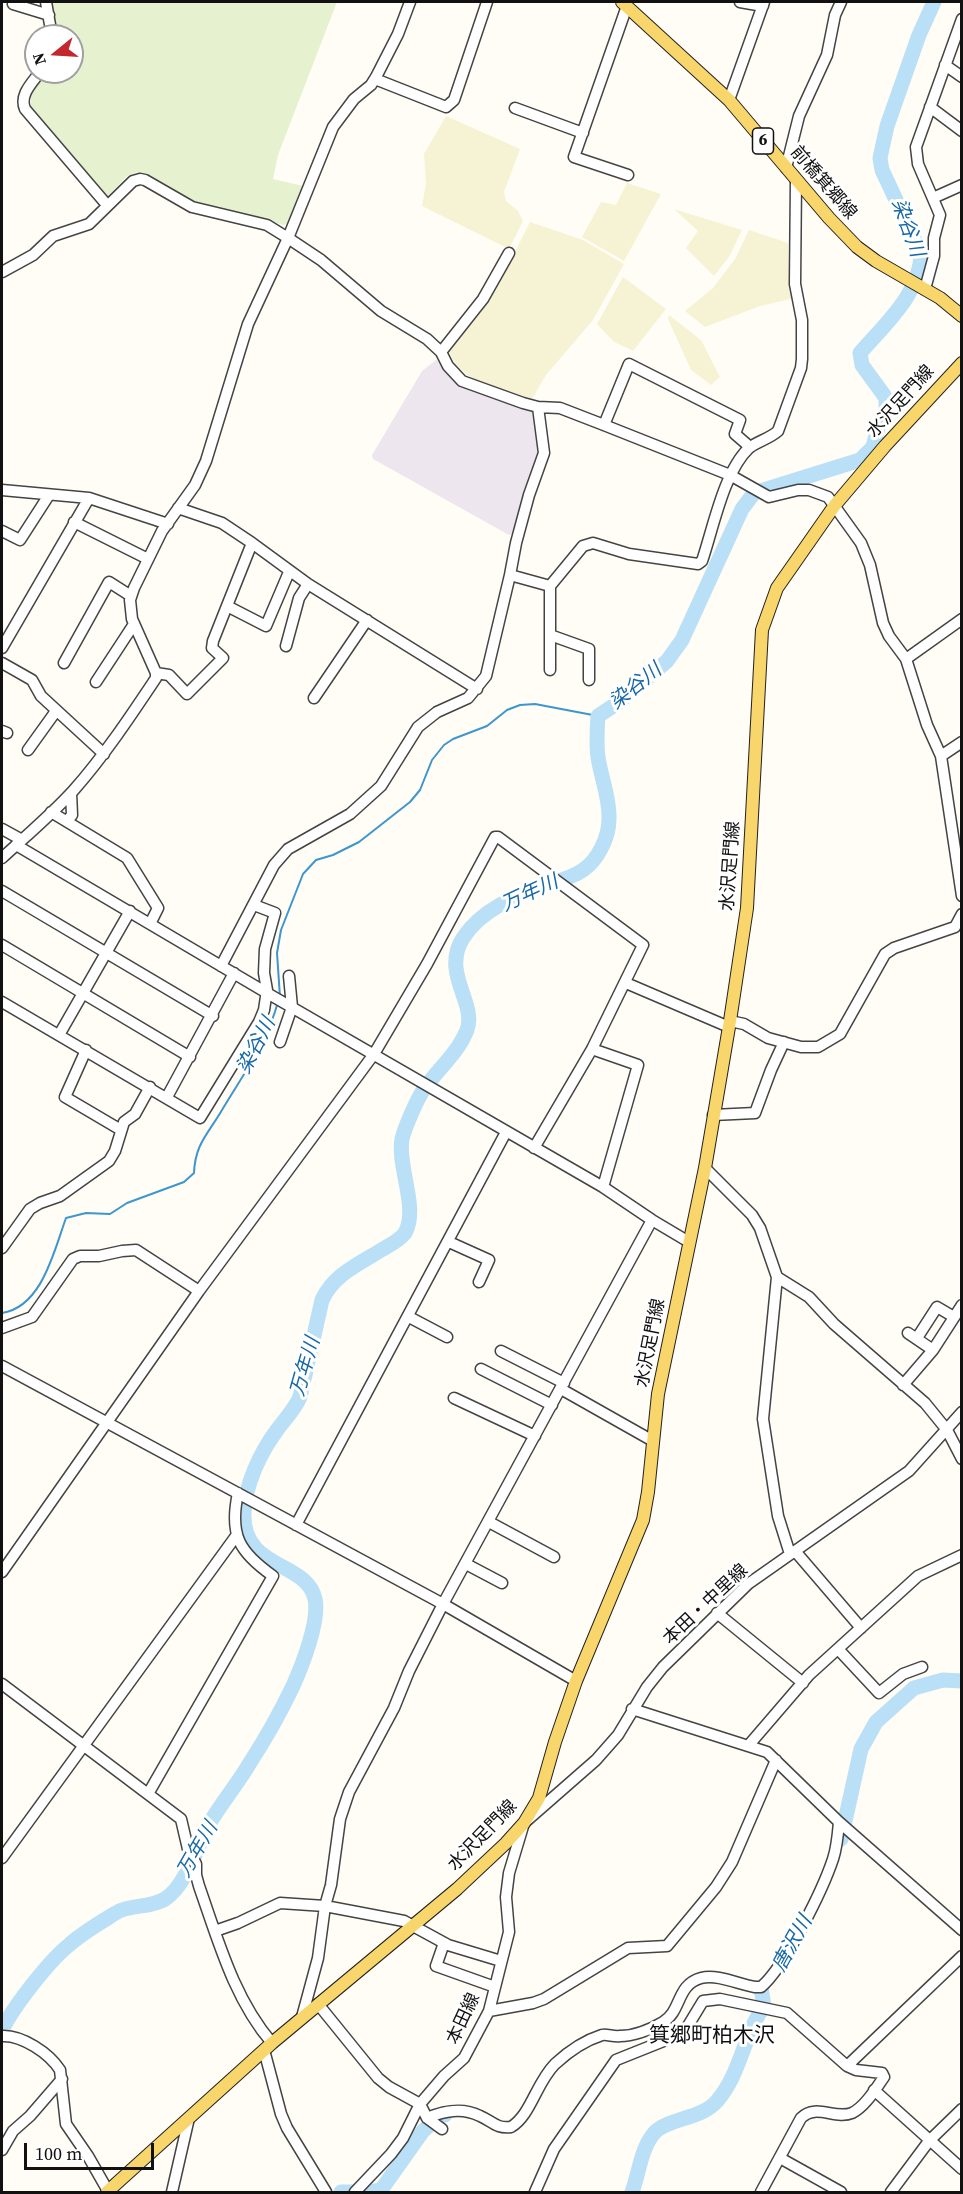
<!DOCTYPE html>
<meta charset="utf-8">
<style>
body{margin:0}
#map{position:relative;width:963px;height:2194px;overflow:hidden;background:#fffdf5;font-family:"Source Serif 4",serif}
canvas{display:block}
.frame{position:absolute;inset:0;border:3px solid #111;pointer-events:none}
.north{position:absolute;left:24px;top:24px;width:60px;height:60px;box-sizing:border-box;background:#fff;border:2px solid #a0a0a0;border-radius:50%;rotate:252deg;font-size:16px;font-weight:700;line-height:24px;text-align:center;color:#111}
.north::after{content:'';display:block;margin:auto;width:21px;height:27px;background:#c4262e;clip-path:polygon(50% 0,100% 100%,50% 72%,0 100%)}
.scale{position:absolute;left:24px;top:2143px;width:130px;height:27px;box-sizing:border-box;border:3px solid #111;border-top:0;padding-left:8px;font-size:18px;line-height:21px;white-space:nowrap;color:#111;-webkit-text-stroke:4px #fff;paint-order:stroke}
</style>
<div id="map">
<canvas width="963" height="2194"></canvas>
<div class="frame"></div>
<div class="north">N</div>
<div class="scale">100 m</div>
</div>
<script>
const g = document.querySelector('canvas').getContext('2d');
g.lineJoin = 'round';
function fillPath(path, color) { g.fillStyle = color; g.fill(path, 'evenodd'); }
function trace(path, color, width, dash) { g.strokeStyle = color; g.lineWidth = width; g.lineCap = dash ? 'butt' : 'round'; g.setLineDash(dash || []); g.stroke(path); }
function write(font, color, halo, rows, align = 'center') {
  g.font = font + ' "Source Serif 4","Noto Sans JP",serif'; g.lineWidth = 6; g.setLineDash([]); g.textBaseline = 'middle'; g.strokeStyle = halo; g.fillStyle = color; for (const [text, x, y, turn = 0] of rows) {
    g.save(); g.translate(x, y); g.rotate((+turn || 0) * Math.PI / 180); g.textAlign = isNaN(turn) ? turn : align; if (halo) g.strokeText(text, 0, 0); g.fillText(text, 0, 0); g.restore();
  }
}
const industrial = new Path2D(`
 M436 360 441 361 461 385 468 389 533 410 542 451 527 483 514 533 509 535 373 459 372 455 422 371Z`);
const farmland = new Path2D(`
 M446 116 520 149 504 192 506 201 518 211 523 221 509 249 422 206 426 184 424 154Z
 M627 183 661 194 624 261 582 237 601 202 616 205Z
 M674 209 742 230 729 257 714 276 686 248 698 231Z
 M530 222 583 240 624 264 593 320 546 375 532 399 473 379 456 365 448 350 453 347 496 290Z
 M749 230 788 243 789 276 795 298 760 306 705 327 685 311 713 288 735 259Z
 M623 277 666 309 633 351 614 342 597 324Z
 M669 315 701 340 720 377 711 385 691 370 668 319Z`);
const pitch = new Path2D(`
 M52 2H337L278 155 273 179 303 186 287 224 283 225 260 217 190 200 137 172 127 176 108 196 103 195 31 109V94L47 72H72V36H56Z`);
const stream = new Path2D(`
 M280 997 277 953 281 930 303 874 316 860 333 855 359 842 410 802 420 790 432 760 444 745 453 739 487 726 507 710 520 705 535 704 598 716
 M2 1313C42 1307 54 1251 66 1218L86 1213 110 1214 127 1203 184 1182 194 1173C195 1144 208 1134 222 1110 243 1075 267 1042 278 1002`);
const river = new Path2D(`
 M841 1839 861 1749 876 1722 914 1688 943 1680 962 1681
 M2 2030C13 2007 49 1961 69 1945 80 1935 93 1927 106 1919 111 1916 116 1912 122 1910 136 1905 152 1907 165 1899 187 1885 198 1843 211 1821 223 1801 239 1782 251 1761 266 1738 281 1711 293 1686 302 1666 320 1620 315 1599 307 1561 242 1570 244 1513 245 1485 260 1453 277 1430 285 1419 295 1409 300 1397L322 1300C334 1274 359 1264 383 1249 390 1245 400 1240 405 1233 419 1208 397 1167 402 1139 405 1127 417 1099 424 1089 438 1069 458 1053 467 1030 477 1003 441 973 463 938 481 910 515 896 545 885 558 881 572 878 583 870 598 860 609 837 609 819 610 798 601 778 598 757 596 743 597 730 598 716L619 702 667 661 682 640 742 509 754 493 860 460 873 447 879 424 886 414V398L862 365 860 353C885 324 921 293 921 253L882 170 880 158 887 126 919 35 934 2
 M341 2192H363
 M370 2192 381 2190 423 2131 441 2115H445
 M632 2192C639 2174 641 2147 655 2132 669 2118 702 2119 717 2101 741 2073 743 2036 764 2006L761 1988`);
const minor = new Path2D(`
 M14 2 13 4 49 15
 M46 2 52 36
 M740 2 763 6
 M627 6 574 157 628 175
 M945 65 962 77
 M40 72C32 83 19 95 25 109L107 205
 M375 79 446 107 454 100 487 2
 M729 100 764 2
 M930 107 962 131
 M515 108 583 133
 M786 168 799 116 827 55 835 15 841 2
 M933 198 962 185
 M2 272 33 255 53 236 89 224 133 181 140 179 145 180 192 207 267 225 288 238 321 260 381 311 427 339 441 352 448 366 462 381 523 403 538 407 560 408 604 425 730 475 769 497 798 490H809L828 497 861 543 870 565 883 623 889 636 906 659 927 725 941 756 962 896
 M925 289 934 256V238L940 215 918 164 916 147 962 19
 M441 352 483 299 509 253
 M604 425 629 364 740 420 735 434 750 447
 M2 490 89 498 168 524
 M178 508 222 523 252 543 308 584 477 689
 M74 522 148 559
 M2 531 20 540 49 495
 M510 575 516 543 529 495 544 453 538 407
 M227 606 266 626 289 572
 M550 635 589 649V680
 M286 646 299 598 308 584
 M2 648 89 498
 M906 659 962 619
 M2 663 32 680 41 696 104 754
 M64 663 109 582 131 596
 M550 670V586
 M156 673 169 675 187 694 223 658 212 648 213 641 252 543
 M96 682 134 624
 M314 698 367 620
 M2 731 7 733
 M28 750 56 711
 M941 756 962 742
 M51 812 127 858 158 908 150 924
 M67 821 72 815 71 793
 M2 829 22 840
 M16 845 267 993 603 1187 652 1220 689 1242
 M2 858C26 836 51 815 73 791 104 756 130 717 156 678V673L132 619 130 600 134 588 162 531 195 485 206 461 248 324 288 238 333 127 354 99 371 85 376 77 398 34 410 2
 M2 891 213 1016
 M2 945 190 1057
 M221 966 274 865 288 849 350 814 381 786 418 727 437 712 468 698 486 676 510 575 550 586 583 546 593 543 629 554 698 564 702 561C713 529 724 471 749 448 758 441 769 439 778 431L801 368 802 359V320L795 284 796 180
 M626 983 729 1027
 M2 1002 200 1118 259 1022 264 1010 267 990 264 973 265 949 275 913 254 905
 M730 1021 744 1024 768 1038 801 1047H818L840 1034 885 954 894 948 955 927 962 914
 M59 1035 130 911
 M280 1042 292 1007 289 976
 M592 1049 638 1065 603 1187
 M86 1050 65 1097 121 1130
 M167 1097 234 973
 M713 1115 755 1113 771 1070 784 1042
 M705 1168 752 1215 760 1228 777 1277 809 1297 834 1324 925 1403 947 1430 962 1459
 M449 1242 489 1260 479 1282
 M2 1248 30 1209 40 1203 60 1196 109 1161 115 1151 124 1122 135 1114 150 1087
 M777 1277 763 1419 778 1516 790 1554
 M409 1317 447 1337
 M2 1328 32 1317 73 1259 80 1256H99L122 1251 136 1250 199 1291
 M908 1333 933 1350
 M917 1338 937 1307 954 1317
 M501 1351 564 1383
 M2 1366 443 1604 576 1681
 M481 1369 552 1405
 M903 1385 933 1350 962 1305
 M561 1389 653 1441
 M454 1398 535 1436
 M489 1522 554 1557
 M296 1525 506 1132
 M795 1551 861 1628
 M466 1564 502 1583
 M2 1572 199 1291 374 1054 427 964 495 837H498L643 945 592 1049 534 1148
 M717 1613 803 1683
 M838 1649 879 1693 903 1674 922 1667
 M2 1684 181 1819 188 1849 196 1864V1875L199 1886C218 1940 234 1999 272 2043
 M632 1709 767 1752 839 1822 962 1930
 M748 1746 809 1675 918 1576 962 1555
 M148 1794 273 1576C239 1552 229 1535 238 1493
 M2 1858 236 1536
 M215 1931 238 1923 280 1903 325 1906 404 1921 448 1945 501 1961
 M444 1943 436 1966 495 1987
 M318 2004 378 2078 389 2087 420 2104 427 2118 442 2129
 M489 2011 533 2003 544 1999 628 1948 667 1946 716 1887 732 1862 776 1760
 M302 2017 318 1958 325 1906 331 1885 340 1819 349 1792 394 1708 409 1671 443 1604 652 1220
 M2 2036C22 2035 49 2053 60 2070L66 2124 88 2156 108 2191
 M264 2050 281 2114 287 2128 326 2192
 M874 2090 962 2169
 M427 2118C444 2111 462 2107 480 2116 492 2121 496 2129 511 2127 531 2115 536 2083 555 2064 569 2051 583 2041 602 2035 607 2034 614 2037 620 2036 635 2036 651 2029 663 2022 682 2011 676 1985 701 1978 718 1974 738 1984 755 1987H761C785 1967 823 1889 833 1859 837 1847 838 1834 839 1822
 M2 2150 13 2131 30 2116 62 2079
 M780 2158 841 2192
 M172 2192 189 2118
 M355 2192 391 2154 403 2138 420 2104 444 2076 464 2058 489 2011 509 1932 506 1897 509 1873 524 1823 596 1760 618 1735 647 1687 663 1667 748 1584 909 1471 962 1412
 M535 2192 554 2149 616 2060 676 2036 686 2029 703 2001 720 1999 787 2013 847 2066 962 1956
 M761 2192 801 2118C816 2103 835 2120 852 2113 865 2107 876 2088 884 2077L882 2073 856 2070 847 2066
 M891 2192 929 2141 962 2109`);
const major = new Path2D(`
 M622 2 729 100 829 218 857 247 876 261 940 298 962 316
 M107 2192 272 2043 457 1889 506 1843 524 1823 539 1798 555 1742 576 1681 643 1520 648 1492 658 1394 705 1168 730 1021 747 908 762 630 777 588 835 505 885 446 962 363`);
const shields = [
 [763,141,21]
];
const shieldNames = [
 ["6",763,141]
];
const streetNames = [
 ["前橋箕郷線",823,183,49],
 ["水沢足門線",901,402,-48],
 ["水沢足門線",731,866,-86],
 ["水沢足門線",651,1343,-79],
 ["本田・中里線",706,1605,-43],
 ["水沢足門線",483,1836,-46],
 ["本田線",464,2019,-65]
];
const waterNames = [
 ["染谷川",907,228,70],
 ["染谷川",636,687,-39],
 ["万年川",530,894,-25],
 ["染谷川",257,1046,-63],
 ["万年川",306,1367,-74],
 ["万年川",198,1850,-60],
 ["唐沢川",793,1944,-61]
];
const quarterNames = [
 ["箕郷町柏木沢",712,2037]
];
fillPath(industrial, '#eee6ef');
fillPath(farmland, '#f6f3d4');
fillPath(pitch, '#e6f2cf');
trace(stream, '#3f96cf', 2);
trace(river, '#b9e0f7', 15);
trace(minor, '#444', 13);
trace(major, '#222', 14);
trace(minor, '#fff', 10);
trace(major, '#f9d66b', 12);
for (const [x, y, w] of shields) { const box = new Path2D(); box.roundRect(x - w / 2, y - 13, w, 26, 4.5); g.fillStyle = '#fff'; g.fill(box); trace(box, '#111', 1.5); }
write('bold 16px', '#111', null, shieldNames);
write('18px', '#111', '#fff', streetNames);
write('italic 20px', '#1768a6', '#fff', waterNames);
write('21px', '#111', '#fff', quarterNames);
</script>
